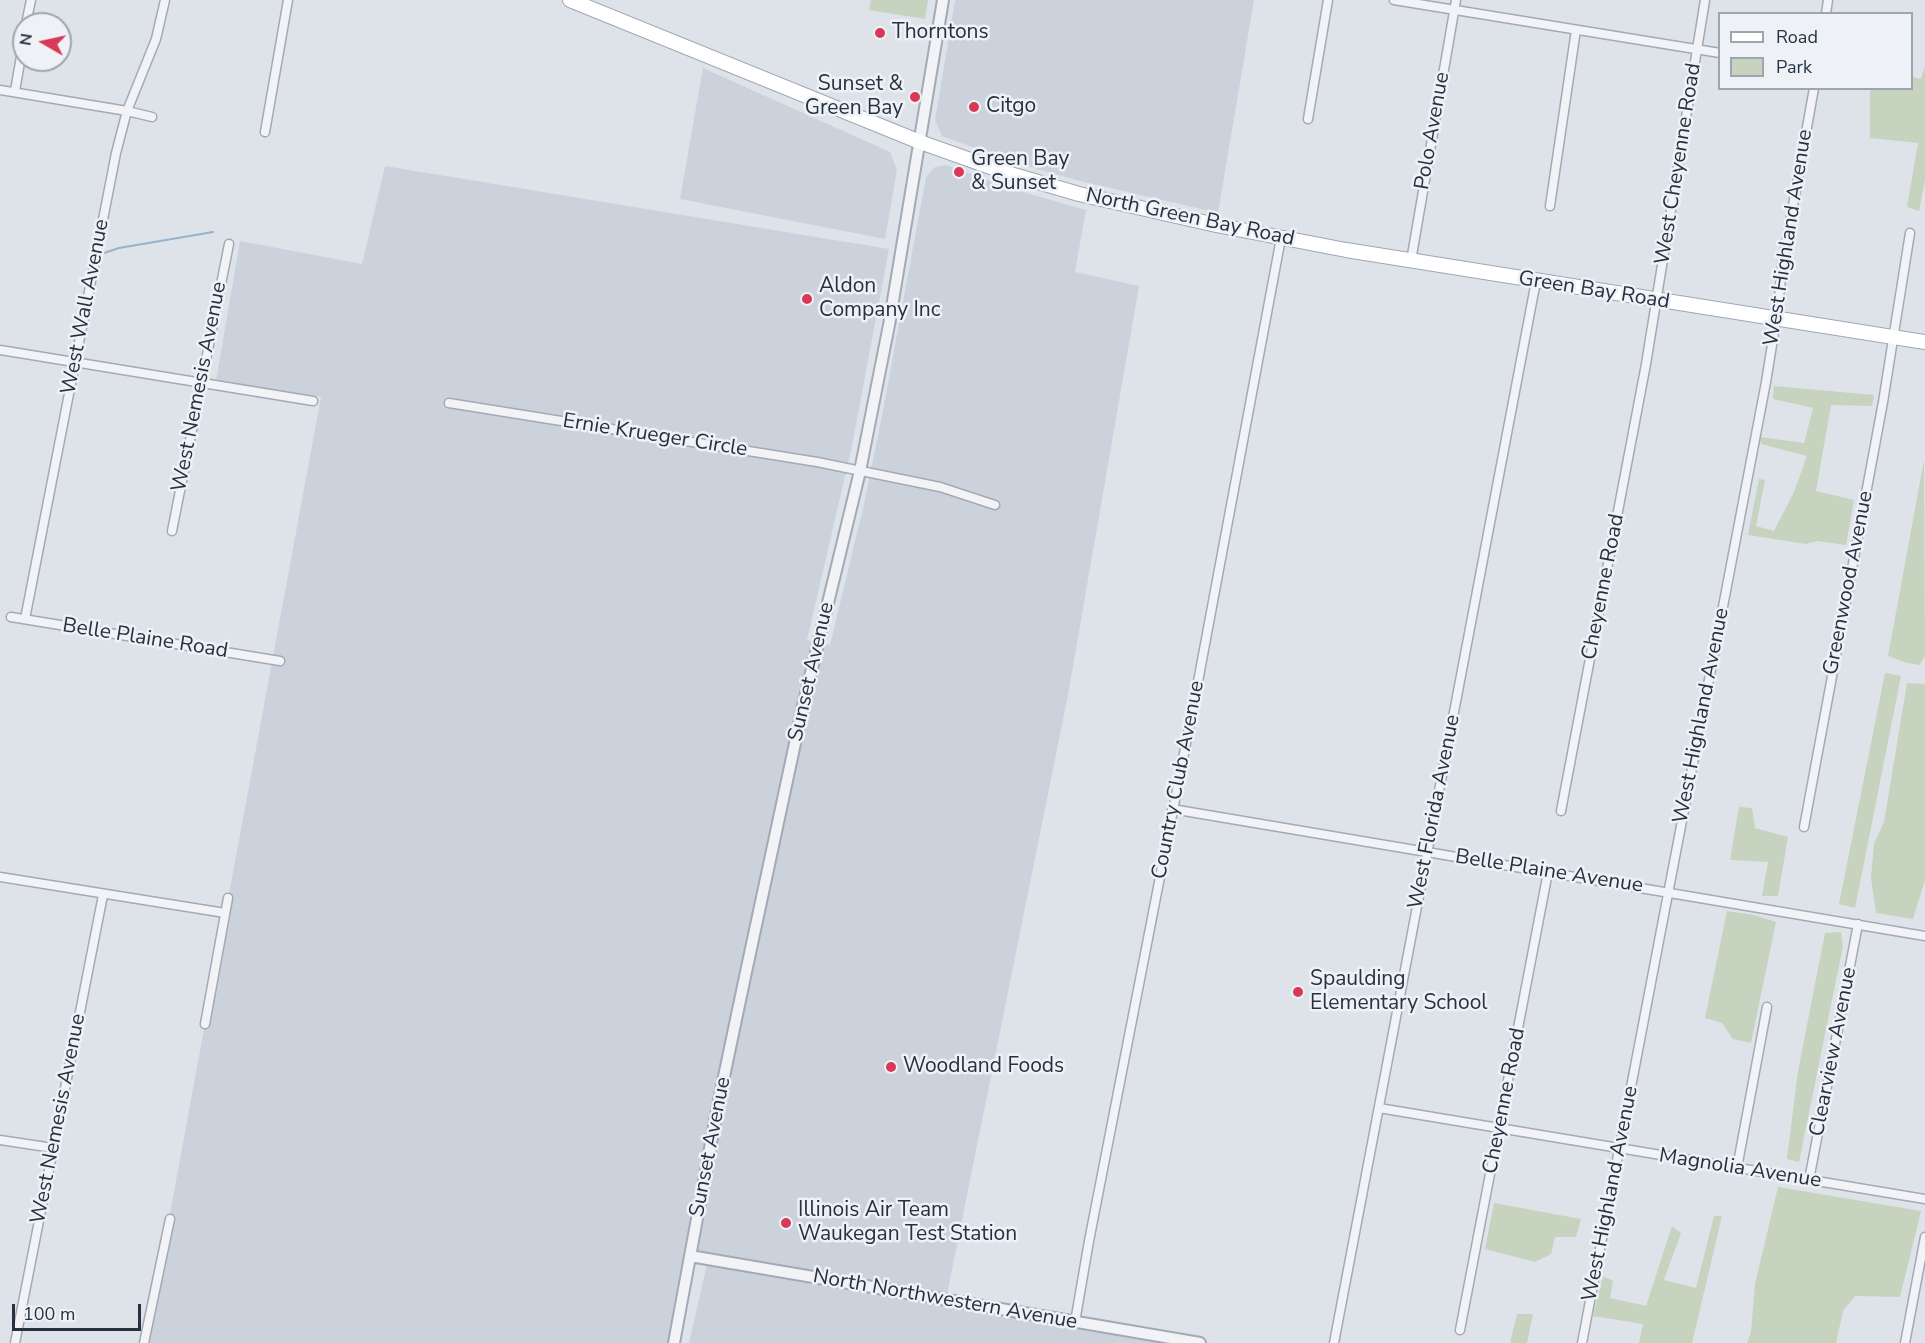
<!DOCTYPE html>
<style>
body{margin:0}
#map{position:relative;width:1925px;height:1343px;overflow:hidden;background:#dee3e9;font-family:"Nunito Sans",sans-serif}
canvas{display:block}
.legend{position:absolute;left:1718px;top:12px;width:195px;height:78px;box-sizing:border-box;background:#eef2f6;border:2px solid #9ea5ae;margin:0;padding:8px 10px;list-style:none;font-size:18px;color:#263141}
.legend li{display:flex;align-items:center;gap:12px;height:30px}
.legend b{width:30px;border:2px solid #9ea5ae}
.north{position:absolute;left:12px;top:12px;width:60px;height:60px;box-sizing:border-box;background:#eef2f6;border:2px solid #9ea5ae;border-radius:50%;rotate:279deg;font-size:16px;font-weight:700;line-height:24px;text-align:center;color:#263141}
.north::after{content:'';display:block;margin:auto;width:21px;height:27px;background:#d83956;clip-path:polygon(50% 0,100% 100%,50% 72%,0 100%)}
.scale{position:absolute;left:12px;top:1304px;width:129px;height:27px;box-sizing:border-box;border:3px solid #263141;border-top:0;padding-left:8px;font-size:18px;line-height:21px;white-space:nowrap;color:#263141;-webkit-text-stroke:4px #eef2f6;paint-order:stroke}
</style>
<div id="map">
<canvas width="1925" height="1343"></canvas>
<ul class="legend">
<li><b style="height:8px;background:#fff"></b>Road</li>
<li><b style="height:16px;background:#c5d3bf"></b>Park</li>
</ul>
<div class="north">N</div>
<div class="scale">100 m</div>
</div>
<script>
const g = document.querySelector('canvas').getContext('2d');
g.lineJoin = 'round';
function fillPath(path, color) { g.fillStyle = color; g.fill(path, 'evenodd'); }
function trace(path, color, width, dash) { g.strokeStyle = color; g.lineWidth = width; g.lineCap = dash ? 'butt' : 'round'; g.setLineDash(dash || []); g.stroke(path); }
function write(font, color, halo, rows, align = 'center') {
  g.font = font + ' "Nunito Sans",sans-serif'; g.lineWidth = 5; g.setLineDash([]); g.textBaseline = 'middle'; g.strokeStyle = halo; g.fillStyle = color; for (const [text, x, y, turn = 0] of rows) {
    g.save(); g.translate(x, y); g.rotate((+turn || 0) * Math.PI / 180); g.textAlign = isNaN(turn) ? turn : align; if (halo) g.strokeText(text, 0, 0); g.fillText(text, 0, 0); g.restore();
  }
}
const built = new Path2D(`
 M955 0H1254L1218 213 1076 180 1013 162 942 136 935 120Z
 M703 68 890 152 897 170 885 239 680 199Z
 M946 165 1016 190 1086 210 1075 272 1139 286 1068 695 946 1299 1211 1343H689L708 1260 691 1256 674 1343H146L321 397 216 381 240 241 362 264 385 166 889 249 852 446 807 640 830 645 864 504 882 416 926 177 935 167Z`);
const green = new Path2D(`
 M871 0H928L925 19 869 10Z
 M1925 66V180L1919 211 1907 207 1918 143 1870 138V89L1912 88V77L1921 79Z
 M1774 386 1874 395 1872 406 1831 405 1816 491 1854 500 1846 545 1817 541 1806 544 1748 535 1759 479 1765 480 1756 526 1774 531 1794 492 1807 456 1761 444 1760 437 1804 443 1813 408 1773 399Z
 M1924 460 1925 656 1920 665 1907 663 1888 656Z
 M1885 673 1901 676 1855 908 1839 904Z
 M1907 683 1925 684V880L1913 919 1876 913 1871 878 1874 844 1884 822Z
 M1739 807 1752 808 1755 828 1788 837 1778 896H1762L1768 862 1730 860Z
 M1727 911 1754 915 1776 922 1751 1043 1733 1039 1722 1023 1705 1018Z
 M1841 932 1843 946 1799 1162 1787 1159 1798 1071 1825 933Z
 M1778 1187 1921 1211 1900 1297 1855 1296 1843 1311 1836 1343H1747L1751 1332 1755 1284Z
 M1494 1203 1581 1219 1576 1237H1555L1551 1254 1535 1262 1485 1249Z
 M1714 1216H1722L1692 1343H1639L1643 1324 1593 1316 1603 1276 1613 1281 1610 1298 1646 1306 1672 1226 1681 1233 1664 1280 1696 1288Z
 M1517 1314H1533L1527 1343H1510Z`);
const stream = new Path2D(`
 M104 253 119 248 213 232`);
const minor = new Path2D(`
 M1394 0 1720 53
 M1826 14 1828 0
 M26 24 31 0
 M0 90 127 111 152 117
 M15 91 24 39
 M1308 119 1328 0
 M265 132 288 0
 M1550 206 1576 30
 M1411 261 1456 0
 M0 350 313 401
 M449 403 817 462 940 487 995 505
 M172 531 229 244
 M11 617 280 661
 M25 619 116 153 127 111 156 39 165 0
 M1172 809 1925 936
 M1561 811 1646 364 1705 0
 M1804 827 1883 402 1910 233
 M0 877 225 913
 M205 1024 228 898
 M1379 1108 1925 1199
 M0 1140 53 1148
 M1737 1168 1767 1007
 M1809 1180 1858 924
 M1075 1322 1089 1241 1197 687 1281 238
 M1460 1330 1548 872
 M15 1343 103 895
 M144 1343 170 1219
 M1334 1343 1536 281
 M1582 1343 1766 382 1778 308 1782 267 1814 88
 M1905 1343 1925 1237`);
const tertiary = new Path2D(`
 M690 1256 1200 1343
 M674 1343 718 1105 746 972 803 706 860 471 889 325 943 0`);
const primary = new Path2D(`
 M570 0 920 142 1007 173 1079 194 1216 225 1346 250 1925 342`);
const markers = [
 [880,33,6,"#d83956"],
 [915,97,6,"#d83956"],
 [974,107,6,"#d83956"],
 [959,172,6,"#d83956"],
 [807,299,6,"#d83956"],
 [1298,992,6,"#d83956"],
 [891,1067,6,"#d83956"],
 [786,1223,6,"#d83956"]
];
const poiNames = [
 ["Thorntons",892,33],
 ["Sunset &",903,85,"right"],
 ["Green Bay",903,109,"right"],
 ["Citgo",986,107],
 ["Green Bay",971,160],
 ["& Sunset",971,184],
 ["Aldon",819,287],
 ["Company Inc",819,311],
 ["Spaulding",1310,980],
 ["Elementary School",1310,1004],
 ["Woodland Foods",903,1067],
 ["Illinois Air Team",798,1211],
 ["Waukegan Test Station",798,1235]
];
const streetNames = [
 ["Polo Avenue",1433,131,-80],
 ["West Cheyenne Road",1679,164,-81],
 ["North Green Bay Road",1190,218,12],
 ["West Highland Avenue",1789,238,-81],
 ["Green Bay Road",1594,291,9],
 ["West Wall Avenue",86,307,-79],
 ["West Nemesis Avenue",200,387,-79],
 ["Ernie Krueger Circle",655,436,9],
 ["Greenwood Avenue",1849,583,-79],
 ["Cheyenne Road",1604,587,-79],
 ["Belle Plaine Road",145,639,9],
 ["Sunset Avenue",812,672,-77],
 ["West Highland Avenue",1702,716,-79],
 ["Country Club Avenue",1179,780,-79],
 ["West Florida Avenue",1435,812,-79],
 ["Belle Plaine Avenue",1549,872,9],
 ["Clearview Avenue",1834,1052,-79],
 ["Cheyenne Road",1505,1101,-79],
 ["West Nemesis Avenue",59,1119,-79],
 ["Sunset Avenue",711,1147,-79],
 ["Magnolia Avenue",1740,1169,9],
 ["West Highland Avenue",1611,1194,-79],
 ["North Northwestern Avenue",945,1300,10]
];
fillPath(built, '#ccd2db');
fillPath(green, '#c5d3bf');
trace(stream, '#96b2cc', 2);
trace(minor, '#a3aab3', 11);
trace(tertiary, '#a3aab3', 14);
trace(primary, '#9da7b6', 16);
trace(minor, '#f1f3f7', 8);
trace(tertiary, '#f1f3f7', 10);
trace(primary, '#fff', 14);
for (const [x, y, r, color] of markers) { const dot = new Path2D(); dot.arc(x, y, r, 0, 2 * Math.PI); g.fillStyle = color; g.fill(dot); trace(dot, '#eef2f6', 2); }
write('21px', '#263141', '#eef2f6', poiNames, 'left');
write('21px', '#263141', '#eef2f6', streetNames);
</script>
